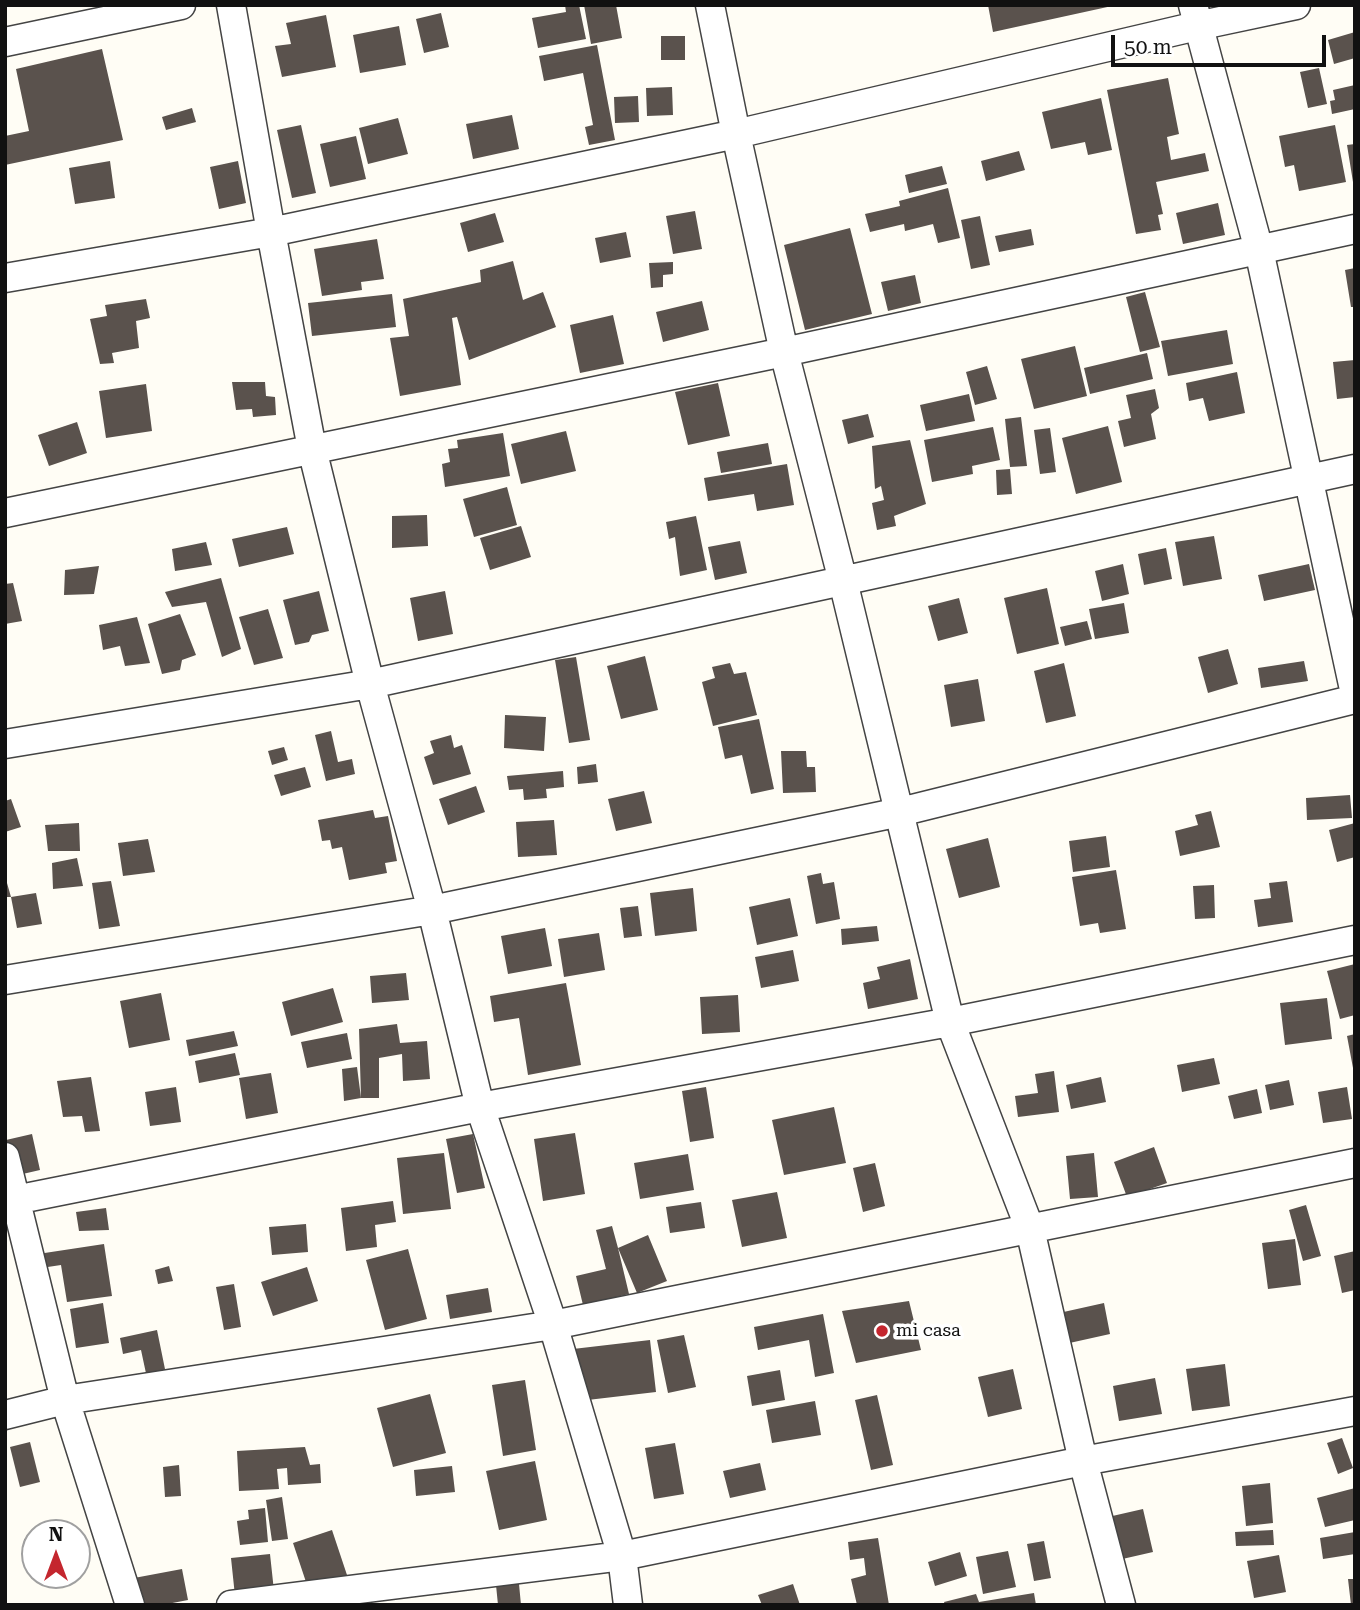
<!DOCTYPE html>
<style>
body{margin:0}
#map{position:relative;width:1360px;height:1610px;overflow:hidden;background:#fffdf5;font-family:"Roboto Serif",serif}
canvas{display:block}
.frame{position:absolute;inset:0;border:7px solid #111;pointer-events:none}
.north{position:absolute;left:21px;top:1519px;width:70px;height:70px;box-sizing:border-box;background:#fff;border:2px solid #a0a0a0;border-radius:50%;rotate:0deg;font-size:19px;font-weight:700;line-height:28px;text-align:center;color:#111}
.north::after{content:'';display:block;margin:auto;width:24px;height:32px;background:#c4262e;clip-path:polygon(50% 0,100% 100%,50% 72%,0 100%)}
.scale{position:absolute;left:1111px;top:35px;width:215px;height:32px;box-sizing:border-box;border:4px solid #111;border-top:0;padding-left:9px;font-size:21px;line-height:24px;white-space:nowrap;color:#111;-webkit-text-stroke:5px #fff;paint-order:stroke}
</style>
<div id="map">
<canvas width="1360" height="1610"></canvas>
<div class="frame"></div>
<div class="north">N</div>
<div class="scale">50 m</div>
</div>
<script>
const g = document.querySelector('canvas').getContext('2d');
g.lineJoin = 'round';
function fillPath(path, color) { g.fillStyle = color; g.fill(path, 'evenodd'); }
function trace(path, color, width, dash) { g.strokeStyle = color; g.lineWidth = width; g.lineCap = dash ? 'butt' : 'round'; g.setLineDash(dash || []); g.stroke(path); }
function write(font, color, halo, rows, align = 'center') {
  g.font = font + ' "Roboto Serif",serif'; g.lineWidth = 7; g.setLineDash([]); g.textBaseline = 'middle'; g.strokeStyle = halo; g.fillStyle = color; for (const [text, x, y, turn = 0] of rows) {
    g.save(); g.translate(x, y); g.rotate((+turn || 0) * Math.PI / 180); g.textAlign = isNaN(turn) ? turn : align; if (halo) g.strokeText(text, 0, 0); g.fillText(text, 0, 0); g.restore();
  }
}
const building = new Path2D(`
 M565 5H579L586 39 538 48 532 18 566 12Z
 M584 5H616L622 38 591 44Z
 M988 5H1112V6L993 32Z
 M441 13 449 47 424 53 416 19Z
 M326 15 336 67 282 77 275 46 291 44 286 23Z
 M399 26 406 65 360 73 353 35Z
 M1355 32V58L1334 64 1328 40Z
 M661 36H685V60H661Z
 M597 45 615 140 589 145 585 127 593 125 583 73 544 81 539 56Z
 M102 49 123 140 5 165V136L29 131 16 69Z
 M1319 68 1327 104 1308 108 1300 72Z
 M1168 78 1179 134 1167 137 1171 160 1205 153 1209 171 1156 182 1163 214 1158 215 1161 230 1136 234 1107 90Z
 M1355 85V109L1332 114 1330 101 1335 100 1333 90Z
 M672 87 673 115 647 116 646 88Z
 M638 96 639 122 615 123 614 97Z
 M1101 98 1112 150 1088 155 1085 142 1051 149 1042 112Z
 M192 108 196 122 166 130 162 117Z
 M512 115 519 149 473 159 466 124Z
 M398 118 408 154 368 164 359 128Z
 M301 125 316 193 292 198 277 130Z
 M1335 125 1346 182 1299 191 1294 165 1285 167 1279 136Z
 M356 136 366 179 330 187 320 144Z
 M1355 144V182H1353L1347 145Z
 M1019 151 1025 170 986 181 981 161Z
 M110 161 115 198 75 204 69 168Z
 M238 161 246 203 219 209 210 167Z
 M942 166 947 184 909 193 905 175Z
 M948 188 960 238 938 243 933 224 905 231 904 224 870 232 865 214 900 206 899 201Z
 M1218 203 1225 235 1183 244 1176 213Z
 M695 211 702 249 673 254 666 216Z
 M495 213 504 242 468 252 460 223Z
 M980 216 990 265 971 269 961 220Z
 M850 228 872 314 805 330 784 245Z
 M1031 229 1034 245 999 252 995 236Z
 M626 232 631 257 600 263 595 238Z
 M377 239 384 279 361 282 362 290 322 296 314 249Z
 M513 261 523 300 543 292 556 327 469 360 457 317 452 318 461 385 400 396 390 338 409 336 403 299 481 282 480 270Z
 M673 262V274L663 275V287L651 288 649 263Z
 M1355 268V307H1351L1345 270Z
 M915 275 921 303 888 311 881 282Z
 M1145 292 1160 347 1140 352 1126 297Z
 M392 294 396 327 312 336 308 303Z
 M146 299 150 318 136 321 139 348 112 353 114 363 100 364 90 319 107 316 105 305Z
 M702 301 709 330 663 342 656 312Z
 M613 315 624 364 580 373 570 325Z
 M1227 330 1233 364 1168 376 1161 341Z
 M1075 346 1087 396 1034 409 1021 359Z
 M1147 353 1153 379 1090 394 1084 368Z
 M1355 360V397L1337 399 1333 362Z
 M987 366 997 399 975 405 966 372Z
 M1237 372 1245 413 1209 421 1203 398 1189 401 1186 383Z
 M232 382H265L266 396 275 397 276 415 253 417 252 409 236 410Z
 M718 383 730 436 688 445 675 392Z
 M146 384 152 431 106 438 99 391Z
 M1155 389 1159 408 1151 414 1156 439 1124 447 1118 421 1131 418 1126 395Z
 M969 394 975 421 926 431 920 405Z
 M868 414 874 437 848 444 842 420Z
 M1021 417 1027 466 1010 467 1005 419Z
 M77 422 87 453 49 466 38 435Z
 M1108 426 1122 482 1076 494 1062 438Z
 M993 427 1000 460 972 466 973 474 932 482 924 440Z
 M1050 428 1056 472 1040 474 1034 430Z
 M566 431 576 471 521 484 511 444Z
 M503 433 510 476 445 487 442 464 450 462 448 449 458 448 457 440Z
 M910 440 926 504 894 516 896 526 877 530 872 503 884 500 881 486 875 489 872 446Z
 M768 443 772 464 721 473 717 452Z
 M787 464 794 505 757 511 754 494 708 501 704 478Z
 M1010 469 1012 494 997 495 996 470Z
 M507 487 517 525 474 537 463 499Z
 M427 515 428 546 392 548V516Z
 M696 516 707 570 680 576 675 537 669 539 666 522Z
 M521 526 531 557 490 570 480 538Z
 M287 527 294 554 239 567 232 539Z
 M1214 536 1222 579 1183 586 1175 542Z
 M740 541 747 573 715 580 708 547Z
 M206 542 212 565 175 571 172 549Z
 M1166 548 1172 579 1144 585 1138 554Z
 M1123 564 1129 594 1102 601 1095 571Z
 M1309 564 1315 590 1264 601 1258 575Z
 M99 566 94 594 64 595 65 570Z
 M221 578 241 649 222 657 206 602 172 607 165 592Z
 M13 583 22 621 5 624V584Z
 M1047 588 1059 644 1017 654 1004 598Z
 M319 591 329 631 312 635 309 642 295 645 283 600Z
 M445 591 453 634 418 641 410 598Z
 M959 598 968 633 938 641 928 606Z
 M1124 603 1129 633 1095 639 1089 609Z
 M268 609 283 658 254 665 239 617Z
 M180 614 196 655 182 660 180 670 162 674 148 624Z
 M137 617 150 663 125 666 120 646 103 650 99 625Z
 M1087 621 1092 639 1065 646 1060 627Z
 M1228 649 1238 684 1208 693 1198 657Z
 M645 656 658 710 621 719 607 666Z
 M576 657 590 740 569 743 555 660Z
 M1304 661 1308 681 1261 688 1258 668Z
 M730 663 734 674 746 672 757 715 713 726 702 682 715 678 712 667Z
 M1064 663 1076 716 1046 723 1034 671Z
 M978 679 985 721 951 727 944 685Z
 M505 715 546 717 544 751 504 748Z
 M759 719 774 789 751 794 742 755 725 759 718 727Z
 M331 731 338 762 352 759 355 774 326 781 315 735Z
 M451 735 454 748 462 745 471 774 433 785 424 757 434 753 430 741Z
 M284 747 288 760 272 765 268 751Z
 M781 751H806L807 767H815L816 792 783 793Z
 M596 764 598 782 578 784 577 767Z
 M305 767 311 787 281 796 274 775Z
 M563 771 564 787 546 789 547 798 524 800 523 789 509 790 507 776Z
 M476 786 485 812 448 825 439 799Z
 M644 791 652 823 616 831 608 799Z
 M1350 795 1352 818 1307 820 1306 798Z
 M11 799 21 827 5 832V801Z
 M373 810 375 818 388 816 397 861 385 863 387 873 349 880 342 847 332 849 330 840 322 841 318 820Z
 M1211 811 1220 847 1180 856 1175 831 1198 825 1195 815Z
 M554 820 557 855 518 857 516 822Z
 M79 823 80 851H48L45 825Z
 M1355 823V857L1337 862 1329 830Z
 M1106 836 1110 867 1073 872 1069 841Z
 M988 838 1000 887 959 898 946 849Z
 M148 839 155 872 123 876 118 843Z
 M77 858 83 886 53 889 52 863Z
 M1116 870 1126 929 1100 933 1098 923 1080 926 1072 877Z
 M821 873 823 884 834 882 840 919 816 924 807 876Z
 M5 876 11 897 36 893 42 924 17 928 11 897H5Z
 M111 881 120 926 99 929 92 883Z
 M1287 881 1293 922 1258 927 1254 900 1271 898 1269 883Z
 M1214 885 1215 918 1195 919 1193 886Z
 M693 888 697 931 655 936 650 893Z
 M790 898 798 936 757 945 749 907Z
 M638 906 642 936 624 938 620 908Z
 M877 926 879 941 842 945 841 929Z
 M545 928 552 966 508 974 501 936Z
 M599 933 605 970 564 977 558 939Z
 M793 950 799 981 761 988 755 957Z
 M910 959 918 999 868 1009 863 983 880 979 877 967Z
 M1355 964V1015L1340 1019 1327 971Z
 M406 973 409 1000 372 1003 370 976Z
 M566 983 581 1065 528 1075 519 1018 494 1022 490 996Z
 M333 988 343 1022 291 1036 282 1002Z
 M161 993 170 1040 129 1048 120 1001Z
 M738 995 740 1032 702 1034 700 997Z
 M1327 998 1332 1039 1285 1045 1280 1003Z
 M397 1024 400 1043 427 1041 430 1079 403 1081 402 1054 379 1058V1098H361L359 1029Z
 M234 1031 238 1046 189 1056 186 1040Z
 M347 1033 352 1059 307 1068 301 1042Z
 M1355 1034V1068H1353L1347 1036Z
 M235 1053 240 1075 199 1083 195 1061Z
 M1214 1058 1220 1084 1182 1092 1177 1065Z
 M357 1067 361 1098 344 1101 342 1069Z
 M1054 1071 1059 1112 1018 1117 1015 1096 1038 1093 1035 1074Z
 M271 1073 278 1113 246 1119 239 1078Z
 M91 1077 100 1131 85 1132 82 1116 63 1117 57 1081Z
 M1101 1077 1106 1102 1071 1109 1066 1085Z
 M1289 1080 1294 1105 1270 1110 1265 1085Z
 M176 1087 181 1122 150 1126 145 1092Z
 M706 1087 714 1138 690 1142 682 1091Z
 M1347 1087 1352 1119 1323 1123 1318 1092Z
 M1257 1089 1262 1113 1234 1119 1228 1096Z
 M834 1107 846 1163 784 1175 772 1120Z
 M575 1133 585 1194 543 1201 534 1139Z
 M32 1134 40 1170 14 1176 6 1140Z
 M473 1134 485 1188 457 1193 446 1139Z
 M1154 1147 1167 1183 1127 1197 1114 1162Z
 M444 1153 451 1209 403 1214 397 1158Z
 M1094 1153 1098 1197 1070 1199 1066 1156Z
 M688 1154 694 1190 640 1199 634 1163Z
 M875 1163 885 1206 863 1212 853 1168Z
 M777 1192 787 1238 742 1247 732 1200Z
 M393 1201 396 1222 375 1225 377 1247 346 1251 341 1208Z
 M701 1202 705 1228 670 1233 666 1207Z
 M1306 1205 1321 1256 1303 1261 1289 1210Z
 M106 1208 109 1230 79 1231 76 1212Z
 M306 1224 308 1252 272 1255 269 1227Z
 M612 1226 618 1248 648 1235 667 1281 637 1293 618 1248 629 1294 583 1305 576 1276 606 1269 596 1230Z
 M1295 1239 1301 1285 1268 1289 1262 1243Z
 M104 1244 112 1296 67 1302 61 1265 41 1268 38 1254Z
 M408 1249 427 1319 385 1330 366 1260Z
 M1355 1251V1290L1342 1293 1334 1256Z
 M169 1266 173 1281 158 1284 155 1270Z
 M307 1267 318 1301 273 1316 261 1282Z
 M234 1284 241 1327 224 1330 216 1287Z
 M488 1288 492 1312 450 1319 446 1295Z
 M909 1301 921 1350 856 1363 842 1311Z
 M103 1303 109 1343 76 1348 70 1309Z
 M1104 1303 1110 1334 1065 1344 1059 1313Z
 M823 1314 834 1373 815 1377 809 1340 758 1350 754 1327Z
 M157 1330 166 1374 147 1378 141 1350 123 1354 120 1338Z
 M684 1335 696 1387 668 1393 657 1340Z
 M650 1340 656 1392 579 1401 573 1349Z
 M1225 1364 1230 1406 1192 1411 1186 1369Z
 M1013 1369 1022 1409 988 1417 978 1377Z
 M780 1370 785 1400 752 1406 747 1376Z
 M1155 1378 1162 1414 1119 1421 1113 1386Z
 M525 1380 536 1450 503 1456 492 1385Z
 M430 1394 446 1453 393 1467 377 1408Z
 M877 1395 893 1465 871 1470 855 1400Z
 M815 1401 821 1435 772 1443 766 1410Z
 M1342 1438 1353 1468 1338 1474 1327 1443Z
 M30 1442 40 1482 20 1487 10 1447Z
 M675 1443 684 1494 654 1499 645 1448Z
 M305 1447 310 1465 320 1464 321 1483 288 1485 287 1468 277 1469 279 1489 239 1491 237 1451Z
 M535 1461 547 1520 499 1530 486 1471Z
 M760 1463 766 1490 730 1498 723 1471Z
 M179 1465 181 1496 165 1497 163 1467Z
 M452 1466 455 1492 416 1496 414 1470Z
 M1270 1483 1273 1523 1246 1526 1242 1486Z
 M1355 1488V1520L1325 1527 1317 1498Z
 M282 1497 288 1539 272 1541 266 1500Z
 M265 1508 268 1542 240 1545 237 1521 249 1519 248 1510Z
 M1143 1509 1153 1552 1118 1560 1108 1517Z
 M332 1530 347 1575 308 1588 293 1543Z
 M1273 1530 1274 1545 1236 1546 1235 1532Z
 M1355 1532V1554L1323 1559 1320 1538Z
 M35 1537V1575H56V1578L32 1579 24 1539Z
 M878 1538 889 1605H857L851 1579 866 1575 864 1558 850 1560 848 1542Z
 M1044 1541 1051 1578 1034 1581 1027 1544Z
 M1008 1551 1016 1587 983 1594 976 1557Z
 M960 1552 967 1576 935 1586 928 1562Z
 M270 1554 274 1591 235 1596 231 1558Z
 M1279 1555 1286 1592 1254 1598 1247 1561Z
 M182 1569 188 1600 162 1605H139L134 1578Z
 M1348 1579H1355V1605H1351Z
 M519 1584 521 1605H498L496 1585Z
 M793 1584 800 1605H762L758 1595Z
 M1034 1593 1036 1605H945L944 1602 976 1594 979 1602Z`);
const minor = new Path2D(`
 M231 5 271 232 312 449 370 684 432 910 480 1107 553 1325 622 1556 628 1605
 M710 5 736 134 784 352 843 581 950 1022 1030 1229 1083 1461 1121 1605
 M1193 5 1259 250 1355 694
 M5 42 181 5
 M5 278 271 232 736 134 1197 26 1296 5
 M5 513 784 352 1355 229
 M5 744 370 684 1355 469
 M5 980 432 910 900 812 1355 699
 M5 1157 65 1400 130 1605
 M5 1202 480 1107 950 1022 1355 940
 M5 1415 65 1400 553 1325 1355 1163
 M231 1605 622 1556 1083 1461 1355 1411`);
const markers = [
 [882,1331,7,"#c4262e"]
];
const poiNames = [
 ["mi casa",896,1331]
];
fillPath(building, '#5a524d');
trace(minor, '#444', 31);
trace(minor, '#fff', 28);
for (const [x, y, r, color] of markers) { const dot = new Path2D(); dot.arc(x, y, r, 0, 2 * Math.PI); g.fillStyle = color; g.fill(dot); trace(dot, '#fff', 2.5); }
write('18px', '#111', '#fff', poiNames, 'left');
</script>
